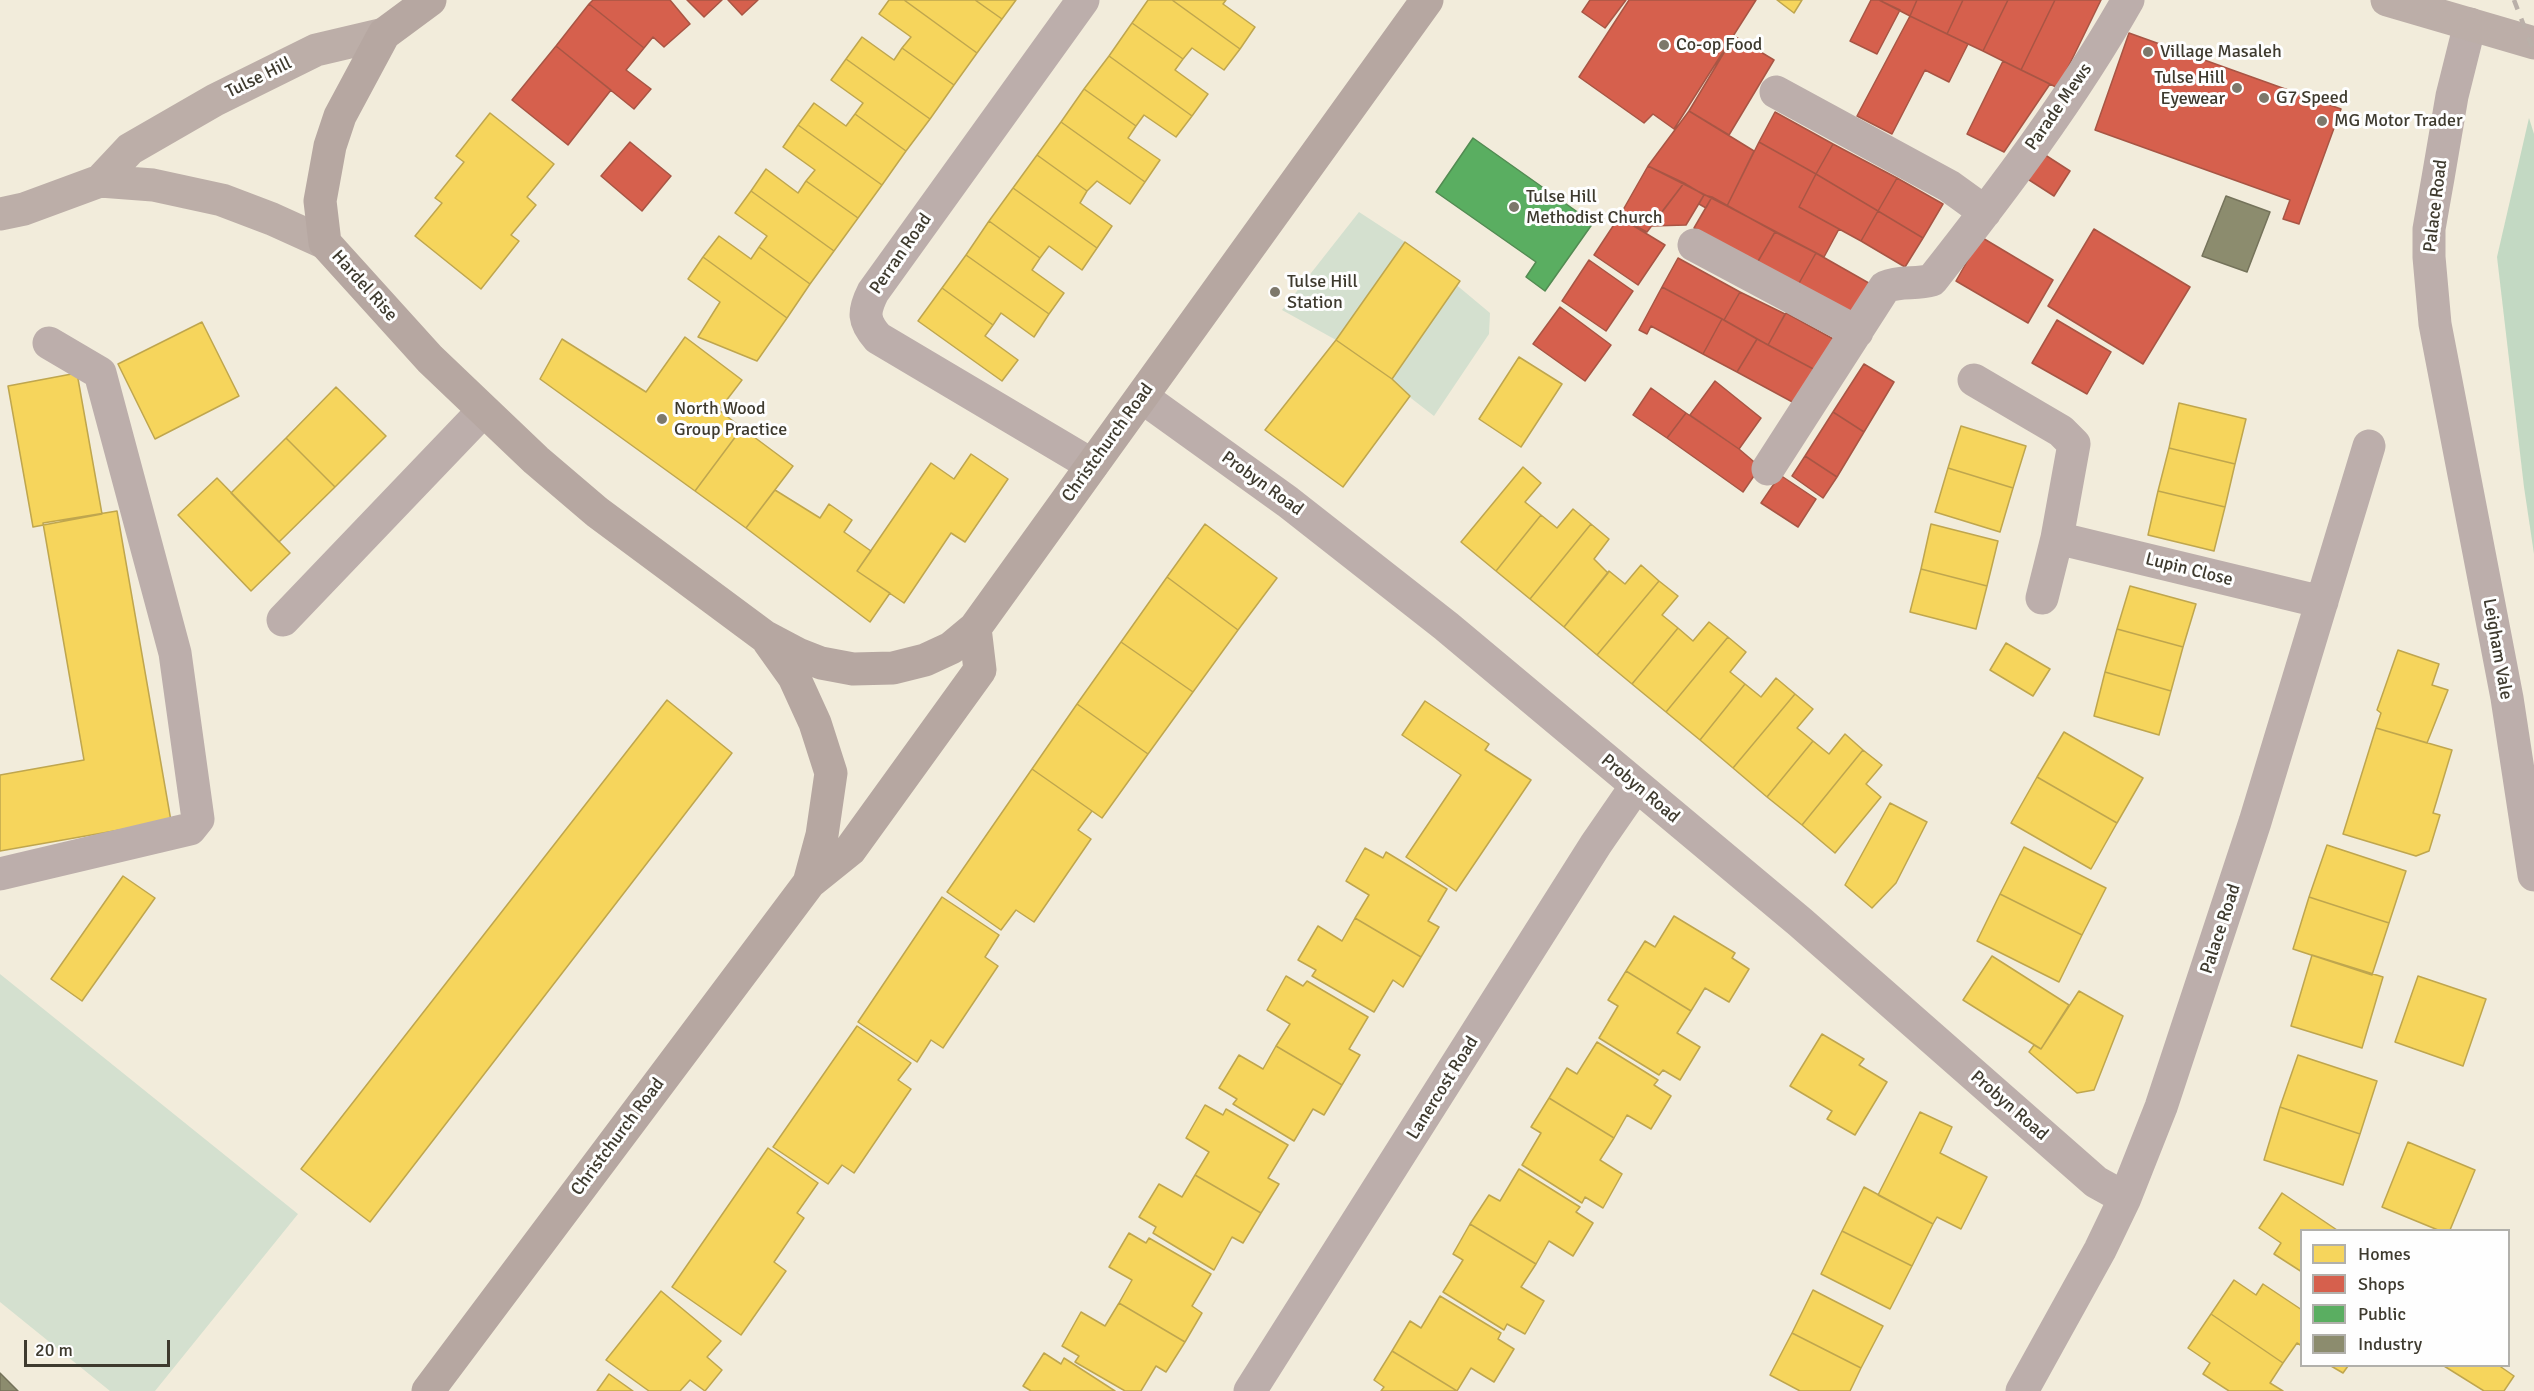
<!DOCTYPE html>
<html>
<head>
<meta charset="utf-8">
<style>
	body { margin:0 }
	#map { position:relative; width:2534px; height:1391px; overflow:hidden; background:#f2ecdb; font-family:Signika,sans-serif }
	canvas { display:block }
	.legend { position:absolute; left:2300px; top:1229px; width:210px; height:138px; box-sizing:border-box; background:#fefefe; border:2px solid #b1b0ab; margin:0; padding:8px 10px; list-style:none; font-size:18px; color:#3e3a2e }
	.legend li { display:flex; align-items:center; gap:12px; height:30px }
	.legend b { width:30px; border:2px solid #b1b0ab }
	.scale { position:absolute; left:24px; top:1340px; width:146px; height:27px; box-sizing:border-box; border:3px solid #3e3a2e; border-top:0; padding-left:8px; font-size:18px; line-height:21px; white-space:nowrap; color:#3e3a2e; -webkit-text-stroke:4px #fefefe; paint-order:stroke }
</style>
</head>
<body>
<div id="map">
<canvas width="2534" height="1391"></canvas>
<ul class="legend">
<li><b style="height:16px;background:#f6d55c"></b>Homes</li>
<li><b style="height:16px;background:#d6604d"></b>Shops</li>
<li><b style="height:16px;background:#5aae61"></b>Public</li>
<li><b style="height:16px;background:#8c8c6e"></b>Industry</li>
</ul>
<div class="scale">20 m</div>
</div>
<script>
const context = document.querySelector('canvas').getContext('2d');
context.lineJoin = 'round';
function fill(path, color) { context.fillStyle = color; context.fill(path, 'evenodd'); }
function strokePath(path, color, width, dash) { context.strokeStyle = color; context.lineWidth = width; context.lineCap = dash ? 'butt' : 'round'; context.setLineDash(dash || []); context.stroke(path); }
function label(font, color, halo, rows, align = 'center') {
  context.font = font + ' Signika,sans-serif'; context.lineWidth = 6; context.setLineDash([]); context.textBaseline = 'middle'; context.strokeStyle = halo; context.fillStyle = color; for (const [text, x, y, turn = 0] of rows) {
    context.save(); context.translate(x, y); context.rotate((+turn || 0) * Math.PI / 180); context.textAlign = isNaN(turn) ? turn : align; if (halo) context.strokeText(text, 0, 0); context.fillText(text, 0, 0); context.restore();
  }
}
fill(new Path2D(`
	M 1359,212 L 1405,242 L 1490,313 L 1489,334 L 1434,416 L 1336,340 L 1282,310 Z
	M 0,974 L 298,1214 L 155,1391 L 110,1391 L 0,1302 Z`), '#d4e0cf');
fill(new Path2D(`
	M 2529,118 L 2534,134 L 2534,554 L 2524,487 L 2497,257 Z`), '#c3d9c3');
const homes = new Path2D(`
	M 889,0 L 904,0 L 977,53 L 954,85 L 902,48 L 911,37 L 879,14 Z
	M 904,0 L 975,0 L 1002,19 L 977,53 Z
	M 975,0 L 1016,0 L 1002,19 Z
	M 1148,0 L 1172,0 L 1240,49 L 1224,70 L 1192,48 L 1183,59 L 1132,23 Z
	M 1172,0 L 1226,0 L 1223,4 L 1255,27 L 1240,49 Z
	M 1777,0 L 1802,0 L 1794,13 Z
	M 1132,23 L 1183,59 L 1175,70 L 1208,94 L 1192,116 L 1109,56 Z
	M 862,37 L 894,60 L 902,48 L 954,85 L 930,119 L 846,59 Z
	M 1109,56 L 1192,116 L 1176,137 L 1144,115 L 1136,126 L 1084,89 Z
	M 846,59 L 930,119 L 906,151 L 855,114 L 863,103 L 831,80 Z
	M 1084,89 L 1136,126 L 1128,138 L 1160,160 L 1145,182 L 1061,122 Z
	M 814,103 L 846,126 L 855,114 L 906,151 L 882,185 L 798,125 Z
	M 490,113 L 554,164 L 527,197 L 536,205 L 511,235 L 519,241 L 481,289 L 415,236 L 442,203 L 435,198 L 464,162 L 456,156 Z
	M 1061,122 L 1145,182 L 1130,204 L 1097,181 L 1087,191 L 1037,155 Z
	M 798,125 L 882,185 L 858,218 L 806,181 L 815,170 L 783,147 Z
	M 1037,155 L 1087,191 L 1080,203 L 1112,226 L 1097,248 L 1013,188 Z
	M 766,169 L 798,193 L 806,181 L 858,218 L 834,251 L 751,191 Z
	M 1013,188 L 1097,248 L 1082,270 L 1049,246 L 1040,258 L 989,221 Z
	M 751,191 L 834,251 L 810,284 L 759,247 L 767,236 L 735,213 Z
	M 989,221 L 1040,258 L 1032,270 L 1064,293 L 1049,314 L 966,255 Z
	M 719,236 L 751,259 L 759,247 L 810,284 L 787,318 L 703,257 Z
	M 1405,242 L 1460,281 L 1392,379 L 1336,340 Z
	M 966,255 L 1049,314 L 1034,337 L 1001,313 L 993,325 L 942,288 Z
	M 703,257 L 787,318 L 757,361 L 698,337 L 720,302 L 688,279 Z
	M 942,288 L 993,325 L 985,336 L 1018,360 L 1002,381 L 918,321 Z
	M 202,322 L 239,396 L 155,439 L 118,364 Z
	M 685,337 L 742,380 L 719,410 L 742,428 L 695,491 L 540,379 L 562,339 L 646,392 Z
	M 1336,340 L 1392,379 L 1410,396 L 1343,487 L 1265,430 Z
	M 1519,357 L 1562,384 L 1521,447 L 1479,419 Z
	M 77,373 L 102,514 L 33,527 L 8,386 Z
	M 336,387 L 386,436 L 335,487 L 286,438 Z
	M 2179,403 L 2246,419 L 2235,464 L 2169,448 Z
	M 1961,426 L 2026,446 L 2013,488 L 1948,468 Z
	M 742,428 L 793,466 L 746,528 L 695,491 Z
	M 286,438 L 335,487 L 279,542 L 231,493 Z
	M 2169,448 L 2235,464 L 2225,507 L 2158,491 Z
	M 971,454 L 1008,479 L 965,542 L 951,533 L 904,603 L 857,571 L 931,463 L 954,479 Z
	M 1523,467 L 1541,483 L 1525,502 L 1541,515 L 1496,571 L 1461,542 Z
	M 1948,468 L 2013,488 L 2000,532 L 1935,512 Z
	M 217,478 L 290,553 L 251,591 L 178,515 Z
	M 775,490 L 820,518 L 829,504 L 852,520 L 844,532 L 871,551 L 857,571 L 890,593 L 870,622 L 746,528 Z
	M 2158,491 L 2225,507 L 2214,551 L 2148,535 Z
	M 1573,509 L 1591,524 L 1530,599 L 1496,571 L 1541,515 L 1557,528 Z
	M 117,511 L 171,821 L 0,851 L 0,775 L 84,760 L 43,523 Z
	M 1205,524 L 1277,578 L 1238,630 L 1167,577 Z
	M 1591,524 L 1609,539 L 1594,559 L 1608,573 L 1564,627 L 1530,599 Z
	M 1931,524 L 1998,541 L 1987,586 L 1921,569 Z
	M 1641,565 L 1659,581 L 1597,655 L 1564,627 L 1609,571 L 1625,584 Z
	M 1921,569 L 1987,586 L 1976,629 L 1910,612 Z
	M 1167,577 L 1238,630 L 1193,692 L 1121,642 Z
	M 1659,581 L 1678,596 L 1662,615 L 1678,628 L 1632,684 L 1597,655 Z
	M 2130,586 L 2196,604 L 2183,647 L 2117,629 Z
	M 1709,622 L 1728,637 L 1666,712 L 1632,684 L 1678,628 L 1693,641 Z
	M 2117,629 L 2183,647 L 2171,691 L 2105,672 Z
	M 1728,637 L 1746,652 L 1730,672 L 1745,684 L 1700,740 L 1666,712 Z
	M 1121,642 L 1193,692 L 1148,754 L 1077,704 Z
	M 2006,643 L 2050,669 L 2033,696 L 1990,670 Z
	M 2398,650 L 2439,664 L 2432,685 L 2448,690 L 2427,743 L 2376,728 L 2381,713 L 2377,710 Z
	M 2105,672 L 2171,691 L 2159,735 L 2094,716 Z
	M 1776,678 L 1795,694 L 1733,768 L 1700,740 L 1745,684 L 1761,697 Z
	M 1795,694 L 1813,709 L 1797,728 L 1813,741 L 1767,797 L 1733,768 Z
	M 667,700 L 732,753 L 370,1222 L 301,1169 Z
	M 1425,701 L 1489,744 L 1485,750 L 1531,780 L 1456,891 L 1406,857 L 1461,775 L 1402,735 Z
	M 1077,704 L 1148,754 L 1102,818 L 1032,769 Z
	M 2376,728 L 2452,750 L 2433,813 L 2440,815 L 2429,851 L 2416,856 L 2343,834 Z
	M 2064,732 L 2143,778 L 2117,823 L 2037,777 Z
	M 1845,734 L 1863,750 L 1802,825 L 1767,797 L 1813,741 L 1829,754 Z
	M 1863,750 L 1882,765 L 1866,784 L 1881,797 L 1835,853 L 1802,825 Z
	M 1032,769 L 1092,811 L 1078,830 L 1091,839 L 1034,922 L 1016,910 L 1001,930 L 947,892 Z
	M 2037,777 L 2117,823 L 2091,869 L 2011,823 Z
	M 1890,803 L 1927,822 L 1896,883 L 1872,908 L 1845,885 Z
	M 2327,845 L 2406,871 L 2389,923 L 2309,897 Z
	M 2024,847 L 2106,888 L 2082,935 L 2000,894 Z
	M 1365,848 L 1383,858 L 1386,852 L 1447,889 L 1428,921 L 1439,927 L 1421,957 L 1355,918 L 1369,895 L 1346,881 Z
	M 123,876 L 155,898 L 82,1001 L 51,979 Z
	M 2000,894 L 2082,935 L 2059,982 L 1977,941 Z
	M 942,897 L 999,935 L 985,957 L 998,966 L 943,1048 L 931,1040 L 917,1062 L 858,1022 Z
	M 2309,897 L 2389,923 L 2372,975 L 2293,949 Z
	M 1674,916 L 1735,953 L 1732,958 L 1749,969 L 1729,1002 L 1705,988 L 1691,1011 L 1626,971 L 1645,941 L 1655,947 Z
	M 1355,918 L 1421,957 L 1403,987 L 1393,980 L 1374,1012 L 1312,976 L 1316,970 L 1298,960 L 1318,926 L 1342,941 Z
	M 2312,955 L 2383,977 L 2362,1048 L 2291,1026 Z
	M 1992,956 L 2069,1005 L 2041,1049 L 1963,1000 Z
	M 1626,971 L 1691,1011 L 1677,1033 L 1700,1047 L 1680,1080 L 1663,1070 L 1659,1075 L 1599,1038 L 1618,1006 L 1608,1000 Z
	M 1286,976 L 1303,986 L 1307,981 L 1368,1017 L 1349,1049 L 1360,1055 L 1342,1085 L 1276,1046 L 1290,1024 L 1267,1010 Z
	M 2418,976 L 2486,999 L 2463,1066 L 2395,1042 Z
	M 2079,991 L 2123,1016 L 2094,1090 L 2077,1093 L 2029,1052 L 2034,1045 L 2041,1049 Z
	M 857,1026 L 911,1063 L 898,1080 L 911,1089 L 854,1173 L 842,1165 L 828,1184 L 773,1147 Z
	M 1822,1034 L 1864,1059 L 1859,1065 L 1887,1082 L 1855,1135 L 1827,1119 L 1832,1111 L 1790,1086 Z
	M 1597,1042 L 1658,1080 L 1654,1085 L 1671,1096 L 1651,1129 L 1627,1115 L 1614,1138 L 1549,1098 L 1567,1068 L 1577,1074 Z
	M 1276,1046 L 1342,1085 L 1324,1115 L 1313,1109 L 1294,1141 L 1233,1104 L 1237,1099 L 1219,1088 L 1239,1055 L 1263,1069 Z
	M 2298,1055 L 2377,1081 L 2360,1134 L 2280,1107 Z
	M 1549,1098 L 1614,1138 L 1600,1160 L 1622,1174 L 1603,1208 L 1585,1197 L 1582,1203 L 1522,1165 L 1541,1133 L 1531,1127 Z
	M 1205,1105 L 1223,1115 L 1226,1109 L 1288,1145 L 1268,1178 L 1279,1184 L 1261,1213 L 1195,1175 L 1209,1152 L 1186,1138 Z
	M 2280,1107 L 2360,1134 L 2343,1185 L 2264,1160 Z
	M 1920,1112 L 1952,1127 L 1940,1153 L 1987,1177 L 1961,1229 L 1937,1217 L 1933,1224 L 1878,1195 Z
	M 2408,1142 L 2475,1170 L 2450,1230 L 2438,1230 L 2382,1207 Z
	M 768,1148 L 818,1183 L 797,1213 L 804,1218 L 774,1262 L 786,1271 L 741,1335 L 672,1287 Z
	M 1519,1169 L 1580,1207 L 1576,1212 L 1593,1223 L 1573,1256 L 1549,1241 L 1536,1264 L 1470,1224 L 1489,1195 L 1500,1201 Z
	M 1195,1175 L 1261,1213 L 1243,1243 L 1232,1237 L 1214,1270 L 1153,1233 L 1156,1227 L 1139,1217 L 1159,1184 L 1182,1197 Z
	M 1864,1187 L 1933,1224 L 1912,1266 L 1842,1231 Z
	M 2282,1193 L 2337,1230 L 2302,1230 L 2302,1272 L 2274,1254 L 2281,1243 L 2259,1228 Z
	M 1470,1224 L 1536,1264 L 1521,1287 L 1544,1301 L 1525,1334 L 1507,1324 L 1504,1330 L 1443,1292 L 1463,1260 L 1453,1254 Z
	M 1842,1231 L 1912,1266 L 1890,1309 L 1821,1274 Z
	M 1129,1233 L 1146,1243 L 1149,1238 L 1211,1274 L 1192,1306 L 1202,1313 L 1185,1342 L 1119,1303 L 1132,1280 L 1109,1267 Z
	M 2234,1280 L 2256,1295 L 2263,1284 L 2302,1310 L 2302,1346 L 2297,1343 L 2283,1363 L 2211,1314 Z
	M 1813,1290 L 1883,1326 L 1861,1368 L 1792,1333 Z
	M 661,1291 L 721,1341 L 707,1357 L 722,1370 L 705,1391 L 690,1380 L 680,1391 L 649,1391 L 606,1360 Z
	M 1440,1296 L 1501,1333 L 1498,1339 L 1514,1349 L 1494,1382 L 1471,1368 L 1457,1391 L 1392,1351 L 1410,1321 L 1421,1328 Z
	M 1119,1303 L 1185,1342 L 1166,1372 L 1156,1366 L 1141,1391 L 1125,1391 L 1075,1362 L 1079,1356 L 1062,1346 L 1081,1312 L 1105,1326 Z
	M 2211,1314 L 2283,1363 L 2270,1383 L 2283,1391 L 2229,1391 L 2203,1374 L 2210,1363 L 2188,1348 Z
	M 1792,1333 L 1861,1368 L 1850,1391 L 1800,1391 L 1770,1375 Z
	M 1392,1351 L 1457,1391 L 1381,1391 L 1384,1387 L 1374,1380 Z
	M 1044,1353 L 1061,1364 L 1064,1358 L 1115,1391 L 1031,1391 L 1023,1386 Z
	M 2331,1366 L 2348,1366 L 2343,1373 Z
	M 2444,1366 L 2502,1366 L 2501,1367 L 2514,1376 L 2504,1391 L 2484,1391 Z
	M 609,1374 L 633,1391 L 597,1391 Z`);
fill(homes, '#f6d55c');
strokePath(homes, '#bfa64e', 1.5);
const shops = new Path2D(`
	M 593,0 L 670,0 L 690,24 L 664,47 L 653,37 L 644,48 L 589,4 Z
	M 687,0 L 722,0 L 704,17 Z
	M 728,0 L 758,0 L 742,15 Z
	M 1590,0 L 1626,0 L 1605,28 L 1582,12 Z
	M 1629,0 L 1756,0 L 1674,129 L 1653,114 L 1644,123 L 1579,77 Z
	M 1871,0 L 1879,0 L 1900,10 L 1877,54 L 1850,41 Z
	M 1879,0 L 1917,0 L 1910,16 Z
	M 1917,0 L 1963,0 L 1947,34 L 1910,16 Z
	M 1963,0 L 2008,0 L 1983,51 L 1947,34 Z
	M 2008,0 L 2055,0 L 2021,70 L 1983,51 Z
	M 2055,0 L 2101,0 L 2058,88 L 2021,70 Z
	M 589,4 L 644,48 L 626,70 L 651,89 L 634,109 L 556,46 Z
	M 1910,16 L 1968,44 L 1949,82 L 1925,70 L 1892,134 L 1857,116 Z
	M 2129,33 L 2341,109 L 2299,224 L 2283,219 L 2290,200 L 2095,130 Z
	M 1734,36 L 1774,60 L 1729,135 L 1689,111 Z
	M 556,46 L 611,90 L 568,145 L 512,100 Z
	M 2003,61 L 2050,84 L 2004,152 L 1967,134 Z
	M 1689,111 L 1754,151 L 1727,206 L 1648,166 Z
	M 1775,112 L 1833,144 L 1816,174 L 1759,142 Z
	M 630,142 L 671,176 L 642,211 L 601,176 Z
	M 1759,142 L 1816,174 L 1799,207 L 1839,229 L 1824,257 L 1727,206 Z
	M 1833,144 L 1897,178 L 1878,211 L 1816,174 Z
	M 2039,151 L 2070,171 L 2054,196 L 2023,176 Z
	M 1648,166 L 1684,183 L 1647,232 L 1619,217 Z
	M 1816,174 L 1878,211 L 1861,241 L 1799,207 Z
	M 1897,178 L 1943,204 L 1923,238 L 1878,211 Z
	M 1684,183 L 1704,195 L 1686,225 L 1651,226 Z
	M 1704,195 L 1712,197 L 1706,208 L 1699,204 Z
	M 1712,197 L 1775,232 L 1757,263 L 1694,228 Z
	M 1878,211 L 1923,238 L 1905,267 L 1861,241 Z
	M 1619,217 L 1665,245 L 1638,285 L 1594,255 Z
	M 2094,229 L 2190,287 L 2143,364 L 2048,306 Z
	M 1775,232 L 1816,253 L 1798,285 L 1757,263 Z
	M 1981,237 L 2053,280 L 2028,323 L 1956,281 Z
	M 1816,253 L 1874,286 L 1856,318 L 1798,285 Z
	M 1678,258 L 1740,292 L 1724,320 L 1662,287 Z
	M 1589,260 L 1633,291 L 1606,331 L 1562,301 Z
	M 1662,287 L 1722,319 L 1703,354 L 1651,326 L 1647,334 L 1639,330 Z
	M 1740,292 L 1785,314 L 1768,345 L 1724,320 Z
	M 1560,307 L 1611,345 L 1585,381 L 1533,344 Z
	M 1786,313 L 1837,341 L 1819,372 L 1768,345 Z
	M 1722,319 L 1757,339 L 1737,372 L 1703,354 Z
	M 2057,320 L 2111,352 L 2087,394 L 2032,363 Z
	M 1757,339 L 1819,372 L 1798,405 L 1737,372 Z
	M 1864,364 L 1894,382 L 1864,432 L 1833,412 Z
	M 1715,381 L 1761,418 L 1739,449 L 1690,415 Z
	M 1651,388 L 1686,413 L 1667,438 L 1633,415 Z
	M 1833,412 L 1864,432 L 1837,477 L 1805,456 Z
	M 1686,413 L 1739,449 L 1760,467 L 1743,492 L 1667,438 Z
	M 1805,456 L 1837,477 L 1823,498 L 1792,476 Z
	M 1780,475 L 1816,499 L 1798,527 L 1761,503 Z`);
fill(shops, '#d6604d');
strokePath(shops, '#a85544', 1.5);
const public = new Path2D(`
	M 1473,138 L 1593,223 L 1545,291 L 1526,277 L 1536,262 L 1436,192 Z`);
fill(public, '#5aae61');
strokePath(public, '#528b52', 1.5);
const industry = new Path2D(`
	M 2226,196 L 2270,212 L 2247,272 L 2202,256 Z
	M 0,1373 L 18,1391 L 0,1391 Z`);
fill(industry, '#8c8c6e');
strokePath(industry, '#75735b', 1.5);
strokePath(new Path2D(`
	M 1083,0 L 873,292 C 863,312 863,321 878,338 L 1092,465
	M 2470,24 L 2452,96 L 2438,178 L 2429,229 L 2429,257 L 2435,324 L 2507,698 L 2534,875
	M 1776,92 L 1949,186 L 1985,212
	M 1694,245 L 1857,332
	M 1974,380 L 2061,431 L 2074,444 L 2057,538 L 2042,598
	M 1142,397 L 1288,502 L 1446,626 L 1800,922 L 2096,1182 L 2125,1198
	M 1768,469 L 1885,287 C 1901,280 1916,285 1932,280 C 2002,191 2072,99 2128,0
	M 2057,538 L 2322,602
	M 283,620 L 483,411
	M 0,874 L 190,829 L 198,819 L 175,653 L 100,373 L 49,343
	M 1250,1391 L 1596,844 L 1636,786
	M 2022,1391 L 2100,1250 L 2125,1198 L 2161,1107 L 2255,822 L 2369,446`), '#bcaeab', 33);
strokePath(new Path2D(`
	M 2387,0 L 2534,43
	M 100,181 L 130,149 L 215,100 L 316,50 L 384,34
	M 0,214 L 24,209 L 100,181 L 153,185 L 222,200 L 272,219 L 325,243`), '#bcaea8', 33);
strokePath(new Path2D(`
	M 430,0 L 384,34 L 340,116 L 330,146 L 320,201 L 325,243 L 430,359 L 536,460 L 597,512 L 764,636 L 798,654 L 821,663 L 853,669 L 893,668 L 925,660 L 951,648 L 975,628 L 1427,0
	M 769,642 L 794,677 L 815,723 L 831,773 L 822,835 L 809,883
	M 428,1391 L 809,883 L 850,850 L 980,670 L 975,628`), '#b6a7a1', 33);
strokePath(new Path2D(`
	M 2514,0 L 2534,52`), '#bab0a9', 4.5, [10, 10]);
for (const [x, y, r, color] of [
	[1664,45,6,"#7d786b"],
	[2148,52,6,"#7d786b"],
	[2237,88,6,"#7d786b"],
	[2264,98,6,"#7d786b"],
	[2322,121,6,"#7d786b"],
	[1514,207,6,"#7d786b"],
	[1275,292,6,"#7d786b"],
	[662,419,6,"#7d786b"]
]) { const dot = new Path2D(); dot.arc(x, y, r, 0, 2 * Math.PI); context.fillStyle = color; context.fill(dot); strokePath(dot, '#fefefe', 2); }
label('18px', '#3e3a2e', '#fefefe', [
	["Co-op Food",1676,45],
	["Village Masaleh",2160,52],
	["Tulse Hill",2225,78,"right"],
	["Eyewear",2225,99,"right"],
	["G7 Speed",2276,98],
	["MG Motor Trader",2334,121],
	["Tulse Hill",1526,197],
	["Methodist Church",1526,218],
	["Tulse Hill",1287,282],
	["Station",1287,303],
	["North Wood",674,409],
	["Group Practice",674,430]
], 'left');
label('18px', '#3e3a2e', '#fefefe', [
	["Tulse Hill",259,78,-26],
	["Parade Mews",2059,107,-55],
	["Palace Road",2436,206,-83],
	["Perran Road",901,254,-55],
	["Hardel Rise",364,286,48],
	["Christchurch Road",1108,443,-54],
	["Probyn Road",1262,484,36],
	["Lupin Close",2189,570,14],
	["Leigham Vale",2497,649,80],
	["Probyn Road",1640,789,40],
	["Palace Road",2221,929,-72],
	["Lanercost Road",1443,1088,-58],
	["Probyn Road",2009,1106,41],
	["Christchurch Road",618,1137,-53]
]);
</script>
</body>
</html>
